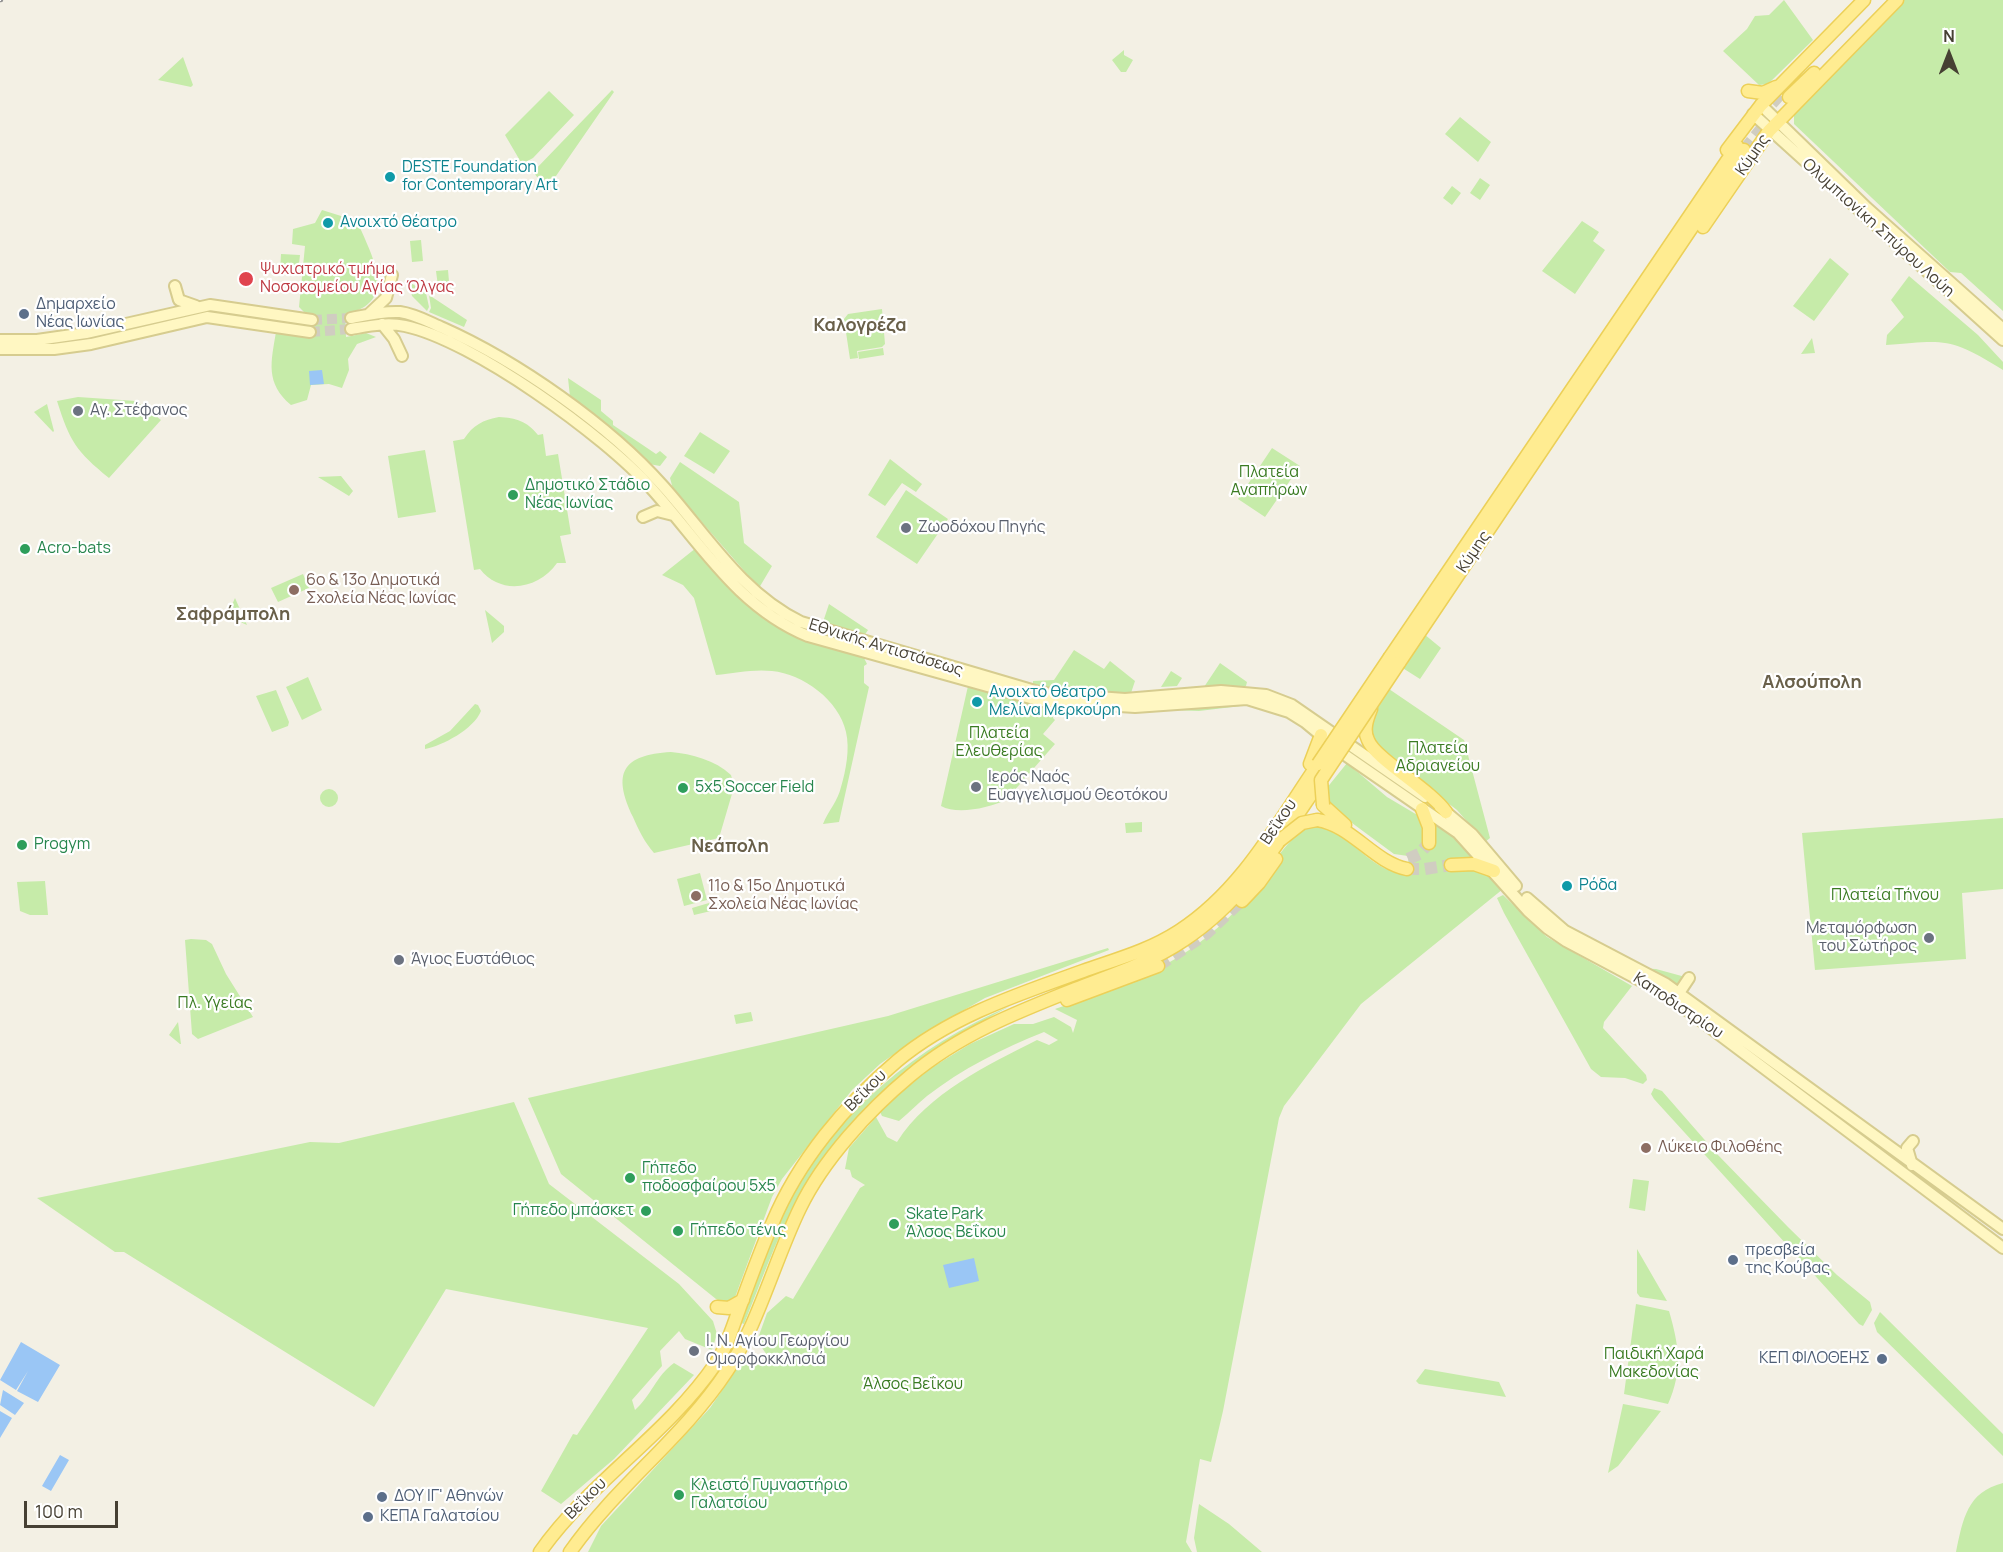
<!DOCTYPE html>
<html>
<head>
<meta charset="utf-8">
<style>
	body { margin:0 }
	#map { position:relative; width:2003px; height:1552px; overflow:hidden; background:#f3f0e4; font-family:Manrope,sans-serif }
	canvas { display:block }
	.north { position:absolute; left:1919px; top:24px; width:60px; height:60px; -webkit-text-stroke:4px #fff; paint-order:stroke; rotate:0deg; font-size:16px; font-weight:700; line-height:24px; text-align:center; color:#464033 }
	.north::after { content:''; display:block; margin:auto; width:21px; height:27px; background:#464033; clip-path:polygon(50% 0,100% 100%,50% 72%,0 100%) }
	.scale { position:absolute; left:24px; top:1501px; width:94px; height:27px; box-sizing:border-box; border:3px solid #464033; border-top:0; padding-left:8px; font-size:18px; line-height:21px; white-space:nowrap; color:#464033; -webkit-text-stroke:4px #fff; paint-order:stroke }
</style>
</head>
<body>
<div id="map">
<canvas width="2003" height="1552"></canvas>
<div class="north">N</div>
<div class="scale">100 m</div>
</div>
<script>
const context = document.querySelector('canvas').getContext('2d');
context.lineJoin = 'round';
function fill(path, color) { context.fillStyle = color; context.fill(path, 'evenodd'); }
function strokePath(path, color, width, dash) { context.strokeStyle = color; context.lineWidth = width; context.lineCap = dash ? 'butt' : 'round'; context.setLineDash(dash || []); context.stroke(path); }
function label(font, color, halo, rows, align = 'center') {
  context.font = font + ' Manrope,sans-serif'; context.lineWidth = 4.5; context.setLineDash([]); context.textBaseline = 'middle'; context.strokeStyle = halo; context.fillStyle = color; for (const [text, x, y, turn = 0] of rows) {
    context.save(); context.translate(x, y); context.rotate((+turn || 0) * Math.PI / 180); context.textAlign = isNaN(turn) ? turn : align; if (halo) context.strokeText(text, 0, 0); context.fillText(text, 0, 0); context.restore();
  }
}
fill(new Path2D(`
	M 1784,0 L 1813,40 L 1768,84 L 1759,85 L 1723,51 L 1747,29 L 1755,16 L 1769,15 Z
	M 1903,0 L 2003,0 L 2003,311 L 1961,273 L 1950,272 L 1794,124 L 1794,114 Z
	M 1124,50 L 1124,55 L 1133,60 L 1126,72 L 1121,72 L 1112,60 Z
	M 183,57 L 193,85 L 191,87 L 158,80 Z
	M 612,90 L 614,92 L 547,189 L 533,172 Z
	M 549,91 L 574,115 L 533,158 L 522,164 L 505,135 Z
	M 1460,117 L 1491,142 L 1478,162 L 1445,134 Z
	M 1480,178 L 1490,185 L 1480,200 L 1470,193 Z
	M 1452,186 L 1461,193 L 1452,205 L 1443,198 Z
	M 322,210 L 357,221 C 372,256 400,303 345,314 L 346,337 L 366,333 L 376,337 L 357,344 L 348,359 L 349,370 L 342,388 L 329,384 L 311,385 L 307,400 L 291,405 C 265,383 271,362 276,332 L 305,337 L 314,327 L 312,320 L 299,307 L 305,246 L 292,244 L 293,229 L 315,223 Z
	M 1582,221 L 1599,232 L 1593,241 L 1605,250 L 1575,294 L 1542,271 Z
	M 421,240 L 423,261 L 412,262 L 410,241 Z
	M 281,254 L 300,255 L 298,273 L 280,271 Z
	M 1830,258 L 1849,274 L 1814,321 L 1793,306 Z
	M 448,270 L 450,293 L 439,294 L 436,271 Z
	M 1909,276 L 1978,335 L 2003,362 L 2003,370 C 1950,337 1946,340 1886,345 L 1887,335 L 1904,317 L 1891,300 Z
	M 411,283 L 426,293 L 429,307 L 427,311 L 412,296 L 409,284 Z
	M 429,295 L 467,320 L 464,327 L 429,312 L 431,308 Z
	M 882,309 L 885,344 L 882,347 L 857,351 L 858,358 L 850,359 L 844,319 L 848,314 Z
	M 1812,338 L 1815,353 L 1801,354 Z
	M 883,348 L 884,355 L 859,359 L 858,352 Z
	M 568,378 L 601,400 L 601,411 L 613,421 L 613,425 L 656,454 L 660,451 L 667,457 L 660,466 L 649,464 L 570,397 Z
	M 78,397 L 136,401 L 161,420 L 109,478 C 76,451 70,442 57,401 Z
	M 47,404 L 54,431 L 53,432 L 34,412 Z
	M 499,417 C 516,418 527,421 538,435 L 543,434 L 546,456 L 558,454 L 571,534 L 560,536 L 566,563 L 557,563 C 539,589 501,596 480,569 L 474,570 L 453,441 L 464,439 C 473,425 483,420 499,417 Z
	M 700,432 L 730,451 L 714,474 L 684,456 Z
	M 1272,448 L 1300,466 L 1265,517 L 1238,499 Z
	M 425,450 L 436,512 L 398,518 L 388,456 Z
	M 890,459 L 922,484 L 916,492 L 902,483 L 885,506 L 868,495 Z
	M 680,462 L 739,502 L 744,543 L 772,566 L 759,588 L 673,489 L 670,478 Z
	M 341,476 L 353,491 L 349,496 L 318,477 Z
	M 906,490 L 948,519 L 917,564 L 876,537 Z
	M 696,548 C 729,589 759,623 810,642 C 827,648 848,649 864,658 L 867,664 L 864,666 L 864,683 L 869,687 L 839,822 L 823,824 C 828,811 838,801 841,787 C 846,770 850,749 846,732 C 839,700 803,674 772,671 C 754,669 734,673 716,675 L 694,598 L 683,585 L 662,575 Z
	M 303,574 L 309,588 L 278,602 L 271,588 Z
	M 235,598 L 247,625 L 227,616 Z
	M 829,604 L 868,630 L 864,636 L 822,625 Z
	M 485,610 L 504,626 L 504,632 L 492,643 Z
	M 1424,634 L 1441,648 L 1420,679 L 1401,667 Z
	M 1074,650 L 1104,669 L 1110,661 L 1135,681 L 1131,693 L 1059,690 L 1033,685 L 1033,681 L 1054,680 Z
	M 1220,663 L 1247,682 L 1246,686 L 1204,687 Z
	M 1171,671 L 1182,678 L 1177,686 L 1161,687 Z
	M 308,677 L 322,710 L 302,720 L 286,687 Z
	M 968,686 L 1055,709 L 1053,718 L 1055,720 L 1043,734 L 1055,744 L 1006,800 C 989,808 957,815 941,806 Z
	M 1389,689 L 1464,740 L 1490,838 L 1485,842 L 1457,810 L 1377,749 L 1369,736 L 1374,714 Z
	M 276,690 L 289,722 L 288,726 L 272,732 L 256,696 Z
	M 475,704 L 478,705 L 481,711 C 474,729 442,746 425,749 L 425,745 L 450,731 Z
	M 1239,704 L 1249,705 L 1199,711 L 1170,710 Z
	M 671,752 C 692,754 715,760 731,775 L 734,787 L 719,838 L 654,853 C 645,843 638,829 633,817 C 612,773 622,755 671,752 Z
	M 1347,763 L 1387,797 L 1419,816 L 1434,844 L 1434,823 L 1451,833 L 1503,889 L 1361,1004 L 1284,1106 L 1279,1118 L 1223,1411 L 1211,1462 L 1200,1459 L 1186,1542 L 1192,1552 L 588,1552 L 601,1526 L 710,1408 L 742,1361 L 760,1364 L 767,1355 L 757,1341 L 767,1313 L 786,1296 L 793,1299 L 860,1188 L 865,1185 L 852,1177 L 850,1170 L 845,1169 L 849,1148 L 876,1117 L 887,1137 L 897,1142 C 928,1093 988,1065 1037,1040 L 1049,1045 L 1058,1040 L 1044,1032 C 1003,1048 962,1069 927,1096 C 917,1104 909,1113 899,1121 L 882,1116 L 880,1112 L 882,1108 L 931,1068 L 970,1044 L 1014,1024 L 1033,1024 L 1054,1017 L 1071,1027 L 1073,1033 L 1077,1020 L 1055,1009 C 1130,983 1184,966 1240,906 C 1254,891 1294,827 1311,826 C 1339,825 1360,856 1384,868 C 1390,871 1399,872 1406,874 L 1409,870 L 1408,856 L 1394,854 L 1329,806 L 1326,789 Z
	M320 798a9 9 0 1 1 18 0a9 9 0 1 1-18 0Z
	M 2003,818 L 2003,889 L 1962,893 L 1966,959 L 1815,970 L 1802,833 Z
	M 1142,822 L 1142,832 L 1126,833 L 1125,823 Z
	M 700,873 L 707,900 L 684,906 L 677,879 Z
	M 45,881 L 48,915 L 30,915 L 20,911 L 17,882 Z
	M 1503,895 L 1547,937 L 1632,986 L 1604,1022 L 1603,1028 L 1646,1075 L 1647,1080 L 1643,1084 L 1625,1078 L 1601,1077 L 1591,1069 L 1504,913 L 1497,898 Z
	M 709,903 L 711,911 L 694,915 L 692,908 Z
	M 191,939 L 206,940 L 212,944 L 226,974 L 253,1017 L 198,1039 L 192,1034 L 185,940 Z
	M 1108,948 L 1109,950 L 985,998 L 926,1032 L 880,1064 L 852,1090 L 782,1179 L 772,1197 L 734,1300 L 722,1302 L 716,1299 L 561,1174 L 528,1098 L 888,1016 Z
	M 1637,968 L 1656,969 L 1689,978 L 1679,993 Z
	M 1010,1006 C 923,1053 840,1114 794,1205 C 775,1243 760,1284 744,1324 L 741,1323 C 756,1283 768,1240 788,1203 C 836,1112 917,1046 1010,1006 Z
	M 751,1012 L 753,1021 L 736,1024 L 734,1015 Z
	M 178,1022 L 181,1044 L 180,1044 L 169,1035 Z
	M 1654,1088 L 1662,1091 L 1717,1154 L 1788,1227 L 1837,1275 L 1870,1302 L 1872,1310 L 1863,1326 L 1859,1324 L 1654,1099 L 1651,1094 Z
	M 514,1102 L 549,1184 L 679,1284 L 713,1321 L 717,1334 L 712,1350 L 685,1339 L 679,1331 L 660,1351 L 662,1366 L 632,1400 L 635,1410 C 651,1396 656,1376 674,1363 L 694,1375 L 614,1459 L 561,1504 L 541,1491 L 573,1434 L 577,1435 L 648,1328 L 446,1289 L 374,1407 L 124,1252 L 115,1252 L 37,1198 L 310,1142 L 339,1143 Z
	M 1633,1179 L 1649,1181 L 1645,1211 L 1629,1208 Z
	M 1637,1249 L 1667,1301 L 1640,1297 L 1637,1293 Z
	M 1636,1304 L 1669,1311 C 1679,1345 1683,1371 1668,1404 L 1624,1394 Z
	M 1880,1312 L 2003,1434 L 2003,1456 L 1877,1332 L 1874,1323 Z
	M 1425,1369 L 1499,1382 L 1506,1397 L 1419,1384 L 1416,1381 Z
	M 1623,1404 L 1661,1411 L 1618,1466 L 1608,1473 Z
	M 2003,1483 L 2003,1552 L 1956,1552 C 1963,1519 1967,1492 2003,1483 Z
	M 1199,1504 L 1229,1524 L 1262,1552 L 1197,1552 L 1194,1538 Z`), '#c6eba9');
fill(new Path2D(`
	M 322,370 L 324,384 L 310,385 L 309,371 Z
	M 974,1258 L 979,1281 L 949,1288 L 943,1265 Z
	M 21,1342 L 60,1365 L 38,1402 L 17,1391 L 28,1371 L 16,1390 L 0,1380 Z
	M 3,1390 L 24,1403 L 15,1415 L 0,1405 Z
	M 0,1411 L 12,1418 L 0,1438 Z
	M 60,1455 L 69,1460 L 51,1491 L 42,1486 Z`), '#9ac6f5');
strokePath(new Path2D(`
	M 312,320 L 351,318
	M 310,332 L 351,329`), '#d0cdc1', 10, [10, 5]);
strokePath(new Path2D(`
	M 1760,117 L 1783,91
	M 1744,150 L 1772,116
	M 1408,859 L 1419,854 L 1429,843
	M 1407,869 L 1425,869 L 1451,865
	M 1158,966 L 1206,934 L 1239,903`), '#d0cdc1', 12, [12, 6]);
const secondary = new Path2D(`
	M 1761,105 L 1867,208 L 2003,329
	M 1753,114 L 2003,340
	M 175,286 L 179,300 L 196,306
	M 369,314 L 386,298 L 392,275
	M 351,318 C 366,315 384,311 400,312 C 415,314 429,322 443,328 C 517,361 609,425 663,486 C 706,534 741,593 801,622 L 1042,693 L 1125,699 L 1221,691 L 1266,695 L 1292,705 L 1425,797
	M 382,324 L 394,339 L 402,356
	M 351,329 C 369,326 387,322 405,326 C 472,340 605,436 651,488 C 700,542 737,607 808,636 L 1041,701 L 1135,707 L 1247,699 L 1289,712 L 1305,722 L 1345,755 L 1458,833 L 1528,911 L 1547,928 L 1566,941 L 1664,993 L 2003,1248
	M 0,340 L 37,340 L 86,333 L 210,305 L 312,320
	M 0,349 L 54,349 L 91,344 L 207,317 L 310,332
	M 643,517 L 657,511 L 673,515
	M 1440,807 L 1472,834 L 1516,886
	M 1527,898 L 1565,931 L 1666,984 L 2003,1229
	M 1679,993 L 1689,978
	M 1912,1165 L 1907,1148 L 1913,1141`);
const primary = new Path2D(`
	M 1748,91 L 1763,93 L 1776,87
	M 1789,97 L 1814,73
	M 1727,150 L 1761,105 L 1864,0
	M 1703,227 L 1769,131 L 1897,0
	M 1390,657 L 1737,146
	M 1399,663 L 1744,150
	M 1371,709 C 1367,719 1363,730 1368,740 C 1375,759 1430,789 1446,812
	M 1310,764 L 1321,735
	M 1323,805 L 1345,825
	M 1422,809 L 1429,827 L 1429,843
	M 1317,820 C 1352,825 1373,862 1407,869
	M 1451,865 L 1474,864 L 1494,871
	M 1242,901 L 1259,883 L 1276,859
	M 1067,1000 L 1158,966
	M 717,1307 L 729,1308 L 743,1300
	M 540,1552 C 590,1481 667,1435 716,1363 C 726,1348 731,1332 737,1315 C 748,1285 759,1254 772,1224 C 798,1161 846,1104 897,1061 C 951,1016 1019,994 1083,971 C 1117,959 1148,951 1179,931 C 1241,891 1277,824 1318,764
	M 570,1552 C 616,1486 683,1438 727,1371 C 758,1325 775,1259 800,1208 C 823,1160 869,1110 910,1076 C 961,1033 1022,1010 1083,986 C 1118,973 1153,961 1184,940 C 1245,900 1281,838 1321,780`);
strokePath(secondary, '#d6cc8f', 14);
strokePath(primary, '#ecd058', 15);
strokePath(secondary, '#fff7c2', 10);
strokePath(primary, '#ffec91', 12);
const rail = new Path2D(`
	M 0,0 L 1,0`);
strokePath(rail, '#949494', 4.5);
strokePath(rail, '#fff', 2, [7]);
const primaryBridge = new Path2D(`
	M 1318,764 L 1390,657
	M 1323,805 L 1321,780 L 1399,663
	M 1279,841 L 1302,823 L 1317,820`);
strokePath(primaryBridge, '#ecd058', 15, []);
strokePath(primaryBridge, '#ffec91', 12);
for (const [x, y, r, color] of [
	[390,177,6,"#0f9aa8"],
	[328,223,6,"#0f9aa8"],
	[246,279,8,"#e0444e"],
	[24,314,6,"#5c6f8a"],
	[78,411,6,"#6b7280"],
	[513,495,6,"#2e9e5b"],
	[906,528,6,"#6b7280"],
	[25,549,6,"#2e9e5b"],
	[294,590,6,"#8d6e63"],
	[977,702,6,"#0f9aa8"],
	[976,787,6,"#6b7280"],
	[683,788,6,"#2e9e5b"],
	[22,845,6,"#2e9e5b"],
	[1567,886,6,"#0f9aa8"],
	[696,896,6,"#8d6e63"],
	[1929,938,6,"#6b7280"],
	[399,960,6,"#6b7280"],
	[1646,1148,6,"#8d6e63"],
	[630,1178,6,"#2e9e5b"],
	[646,1211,6,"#2e9e5b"],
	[894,1224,6,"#2e9e5b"],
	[678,1231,6,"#2e9e5b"],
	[1733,1260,6,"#5c6f8a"],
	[694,1351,6,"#6b7280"],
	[1882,1359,6,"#5c6f8a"],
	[679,1495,6,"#2e9e5b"],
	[382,1497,6,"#5c6f8a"],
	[368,1517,6,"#5c6f8a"]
]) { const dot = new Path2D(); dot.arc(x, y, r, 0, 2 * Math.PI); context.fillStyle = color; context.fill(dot); strokePath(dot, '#fff', 2); }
label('16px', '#464033', '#fff', [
	["Κύμης",1753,155,-55],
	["Ολυμπιονίκη Σπύρου Λούη",1878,228,42],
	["Κύμης",1474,552,-56],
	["Εθνικής Αντιστάσεως",886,648,17],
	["Βεΐκου",1279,822,-56],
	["Καποδιστρίου",1678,1006,34],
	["Βεΐκου",866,1091,-45],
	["Βεΐκου",586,1499,-45]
]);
label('16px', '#0d838f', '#fff', [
	["DESTE Foundation",402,168],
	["for Contemporary Art",402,186],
	["Ανοιχτό θέατρο",340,223],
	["Ανοιχτό θέατρο",989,693],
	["Μελίνα Μερκούρη",989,711],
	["Ρόδα",1579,886]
], 'left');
label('16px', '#be3a42', '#fff', [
	["Ψυχιατρικό τμήμα",260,270],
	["Νοσοκομείου Αγίας Όλγας",260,288]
], 'left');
label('16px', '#4e5e75', '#fff', [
	["Δημαρχείο",36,305],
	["Νέας Ιωνίας",36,323],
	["πρεσβεία",1745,1251],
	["της Κούβας",1745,1269],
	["ΚΕΠ ΦΙΛΟΘΕΗΣ",1870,1359,"right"],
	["ΔΟΥ ΙΓ' Αθηνών",394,1497],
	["ΚΕΠΑ Γαλατσίου",380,1517]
], 'left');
label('16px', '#5b616d', '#fff', [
	["Αγ. Στέφανος",90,411],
	["Ζωοδόχου Πηγής",918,528],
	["Ιερός Ναός",988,778],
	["Ευαγγελισμού Θεοτόκου",988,796],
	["Μεταμόρφωση",1917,929,"right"],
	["του Σωτήρος",1917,947,"right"],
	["Άγιος Ευστάθιος",411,960],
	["Ι. Ν. Αγίου Γεωργίου",706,1342],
	["Ομορφοκκλησιά",706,1360]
], 'left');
label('16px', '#3a7b22', '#fff', [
	["Πλατεία",1269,473],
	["Αναπήρων",1269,491],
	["Πλατεία",999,734],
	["Ελευθερίας",999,752],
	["Πλατεία",1438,749],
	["Αδριανείου",1438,767],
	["Πλατεία Τήνου",1885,896],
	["Πλ. Υγείας",215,1004],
	["Παιδική Χαρά",1654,1355],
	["Μακεδονίας",1654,1373],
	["Άλσος Βεΐκου",913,1385]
]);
label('16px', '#27864d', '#fff', [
	["Δημοτικό Στάδιο",525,486],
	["Νέας Ιωνίας",525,504],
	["Acro-bats",37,549],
	["5x5 Soccer Field",695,788],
	["Progym",34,845],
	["Γήπεδο",642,1169],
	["ποδοσφαίρου 5x5",642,1187],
	["Γήπεδο μπάσκετ",634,1211,"right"],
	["Skate Park",906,1215],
	["Άλσος Βεΐκου",906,1233],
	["Γήπεδο τένις",690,1231],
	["Κλειστό Γυμναστήριο",691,1486],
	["Γαλατσίου",691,1504]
], 'left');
label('16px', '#785e54', '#fff', [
	["6ο & 13ο Δημοτικά",306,581],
	["Σχολεία Νέας Ιωνίας",306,599],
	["11ο & 15ο Δημοτικά",708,887],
	["Σχολεία Νέας Ιωνίας",708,905],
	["Λύκειο Φιλοθέης",1658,1148]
], 'left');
label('bold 18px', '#69604a', '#fff', [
	["Καλογρέζα",860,326],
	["Σαφράμπολη",233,615],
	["Αλσούπολη",1812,683],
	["Νεάπολη",730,847]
]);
</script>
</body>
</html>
